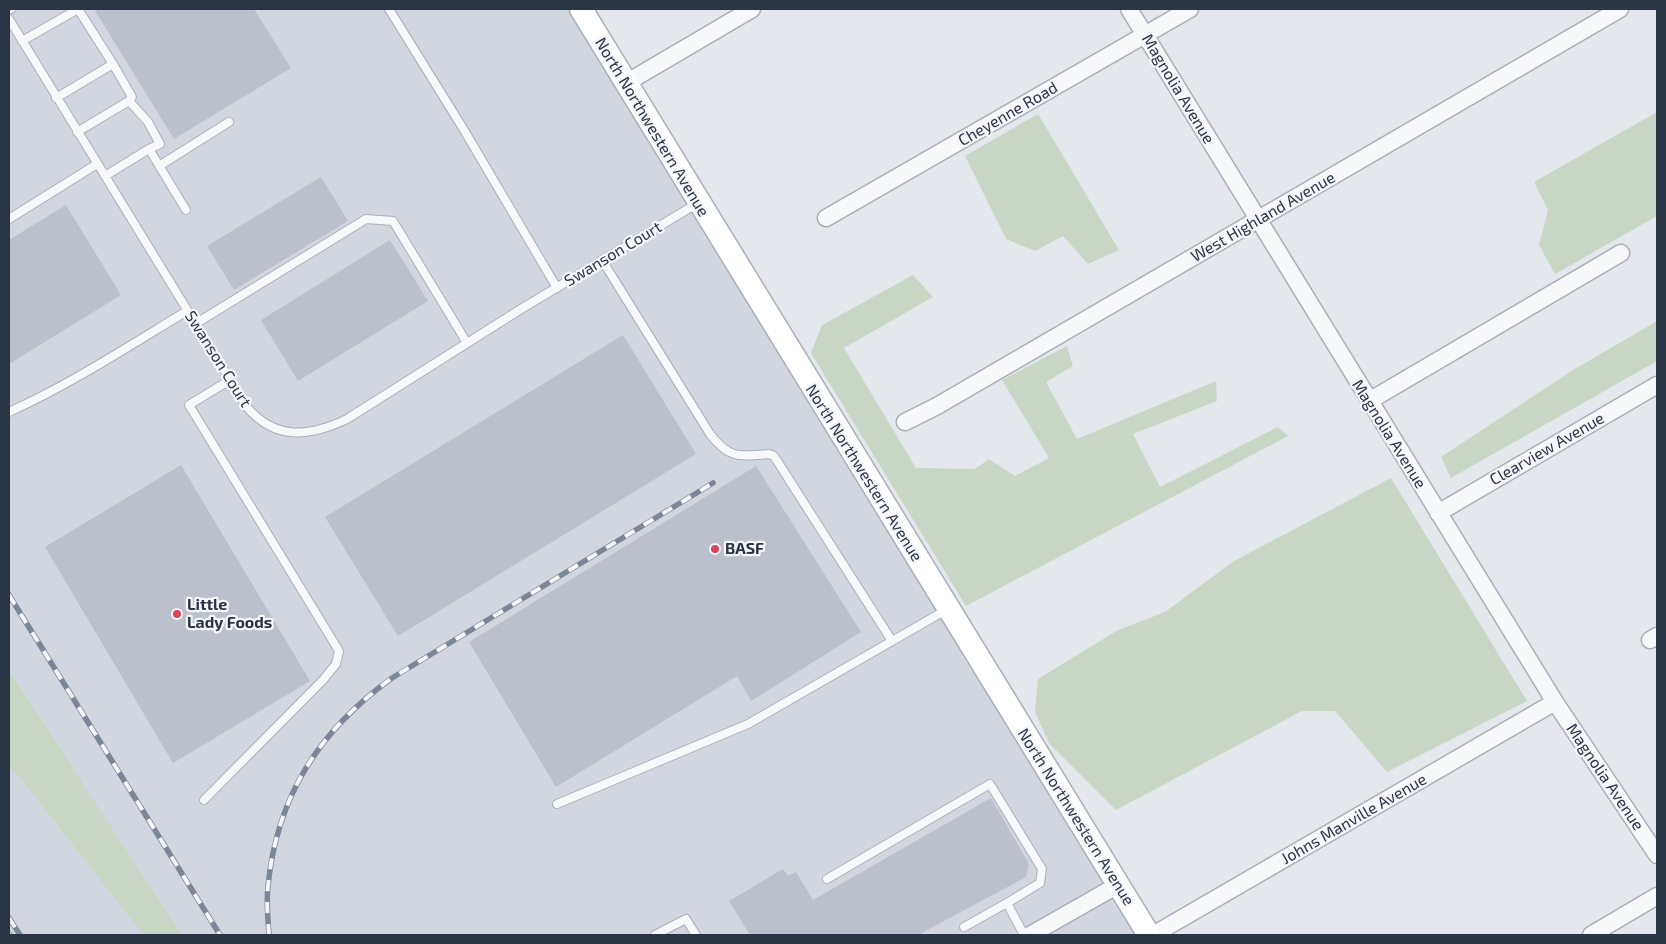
<!DOCTYPE html>
<html>
<head>
<meta charset="utf-8">
<style>
	body { margin:0 }
	#map { position:relative; width:1666px; height:944px; overflow:hidden; background:#e4e7ec; font-family:"Exo 2",sans-serif }
	canvas { display:block }
	.frame { position:absolute; inset:0; border:10px solid #2b3445; pointer-events:none }
</style>
</head>
<body>
<div id="map">
<canvas width="1666" height="944"></canvas>
<div class="frame"></div>
</div>
<script>
const context = document.querySelector('canvas').getContext('2d');
context.lineJoin = 'round';
function fill(path, color) { context.fillStyle = color; context.fill(path, 'evenodd'); }
function strokePath(path, color, width, dash) { context.strokeStyle = color; context.lineWidth = width; context.lineCap = dash ? 'butt' : 'round'; context.setLineDash(dash || []); context.stroke(path); }
function label(font, color, halo, rows, align = 'center') {
  context.font = font + ' "Exo 2",sans-serif'; context.lineWidth = 4.5; context.setLineDash([]); context.textBaseline = 'middle'; context.strokeStyle = halo; context.fillStyle = color; for (const [text, x, y, turn = 0] of rows) {
    context.save(); context.translate(x, y); context.rotate((+turn || 0) * Math.PI / 180); context.textAlign = isNaN(turn) ? turn : align; if (halo) context.strokeText(text, 0, 0); context.fillText(text, 0, 0); context.restore();
  }
}
fill(new Path2D(`
	M 9,9 L 586,9 L 1154,935 L 9,935 Z`), '#d2d6de');
fill(new Path2D(`
	M 1657,112 L 1657,216 L 1555,274 L 1539,245 L 1548,210 L 1534,182 Z
	M 1038,114 L 1119,250 L 1088,264 L 1063,236 L 1035,251 L 1006,239 L 965,156 Z
	M 913,275 L 933,297 L 844,348 L 916,468 L 975,469 L 989,459 L 1015,476 L 1049,458 L 1002,380 L 1067,346 L 1073,366 L 1046,382 L 1077,439 L 1216,381 L 1217,401 L 1133,434 L 1160,487 L 1278,427 L 1288,436 L 966,606 L 811,353 L 822,325 Z
	M 1657,321 L 1657,361 L 1451,478 L 1441,457 L 1573,370 Z
	M 1391,478 L 1527,701 L 1387,772 L 1335,711 L 1302,711 L 1116,810 L 1049,743 L 1035,712 L 1038,679 L 1118,630 L 1165,612 L 1234,561 Z
	M 9,671 L 182,935 L 144,935 L 14,770 L 9,770 Z`), '#c9d6c5');
fill(new Path2D(`
	M 94,9 L 254,9 L 291,68 L 174,139 Z
	M 321,177 L 348,221 L 234,290 L 207,246 Z
	M 66,205 L 121,295 L 9,364 L 9,240 Z
	M 390,240 L 428,301 L 298,381 L 261,320 Z
	M 623,335 L 696,454 L 398,636 L 325,517 Z
	M 181,465 L 310,681 L 173,763 L 45,547 Z
	M 756,466 L 861,632 L 751,701 L 737,676 L 556,787 L 469,642 Z
	M 991,798 L 1029,864 L 1026,877 L 918,935 L 750,935 L 729,901 L 783,869 L 788,876 L 796,872 L 813,900 Z`), '#bbc0ca');
const lane = new Path2D(`
	M 389,9 L 464,130 L 557,288
	M 9,10 L 11,9
	M 9,19 L 246,406 C 275,441 309,437 347,419 L 521,309 L 698,203
	M 22,41 L 78,9 L 113,64
	M 56,98 L 113,64 L 132,97 L 129,101
	M 77,132 L 129,101 L 148,122 L 160,144 L 149,149
	M 159,166 L 229,122
	M 105,176 L 149,149 L 186,210
	M 9,219 L 97,164
	M 602,260 L 710,434 C 730,460 740,456 769,454 L 774,456 L 892,641
	M 195,324 L 366,219 L 393,221 L 467,343
	M 9,412 C 71,384 129,346 187,311
	M 204,800 L 323,680 L 336,664 L 339,651 L 189,405 L 230,380
	M 557,804 L 748,724 L 946,610
	M 827,879 L 990,784 L 1042,869 L 1040,883 L 1007,903 L 1024,935
	M 964,927 L 1007,903
	M 655,935 L 686,919 L 696,935`);
const street = new Path2D(`
	M 1129,9 L 1555,702 L 1657,855
	M 626,83 L 752,9
	M 826,218 L 1190,9
	M 1369,401 L 1621,253
	M 905,422 L 937,406 L 1620,9
	M 1438,513 L 1657,385
	M 1650,640 L 1657,636
	M 1030,935 L 1118,885
	M 1153,935 L 1555,702
	M 1591,935 L 1657,896`);
const secondary = new Path2D(`
	M 581,9 L 1149,935`);
strokePath(lane, '#a9aeb7', 10);
strokePath(street, '#a9aeb7', 19);
strokePath(secondary, '#a9aeb7', 25);
strokePath(lane, '#f7f8fa', 8);
strokePath(street, '#f7f8fa', 16);
strokePath(secondary, '#fff', 22);
const rail = new Path2D(`
	M 9,595 L 220,935
	M 9,918 L 20,935
	M 9,934 L 10,935
	M 269,935 C 268,919 266,902 268,886 C 277,795 320,730 392,678 L 713,483`);
strokePath(rail, '#7d8696', 5.5);
strokePath(rail, '#f4f6f9', 4, [11]);
for (const [x, y, r, color] of [
	[715,549,5,"#d1495b"],
	[177,614,5,"#d1495b"]
]) { const dot = new Path2D(); dot.arc(x, y, r, 0, 2 * Math.PI); context.fillStyle = color; context.fill(dot); strokePath(dot, '#f4f6f9', 2); }
label('16px', '#2b3445', '#f4f6f9', [
	["Magnolia Avenue",1178,89,59],
	["Cheyenne Road",1008,114,-30],
	["North Northwestern Avenue",652,127,59],
	["West Highland Avenue",1263,217,-30],
	["Swanson Court",613,254,-31],
	["Swanson Court",218,359,58],
	["Magnolia Avenue",1389,434,58],
	["Clearview Avenue",1547,449,-30],
	["North Northwestern Avenue",864,473,58],
	["Magnolia Avenue",1605,777,56],
	["North Northwestern Avenue",1076,817,58],
	["Johns Manville Avenue",1354,819,-30]
]);
label('bold 16px', '#2b3445', '#f4f6f9', [
	["BASF",725,549],
	["Little",187,605],
	["Lady Foods",187,623]
], 'left');
</script>
</body>
</html>
